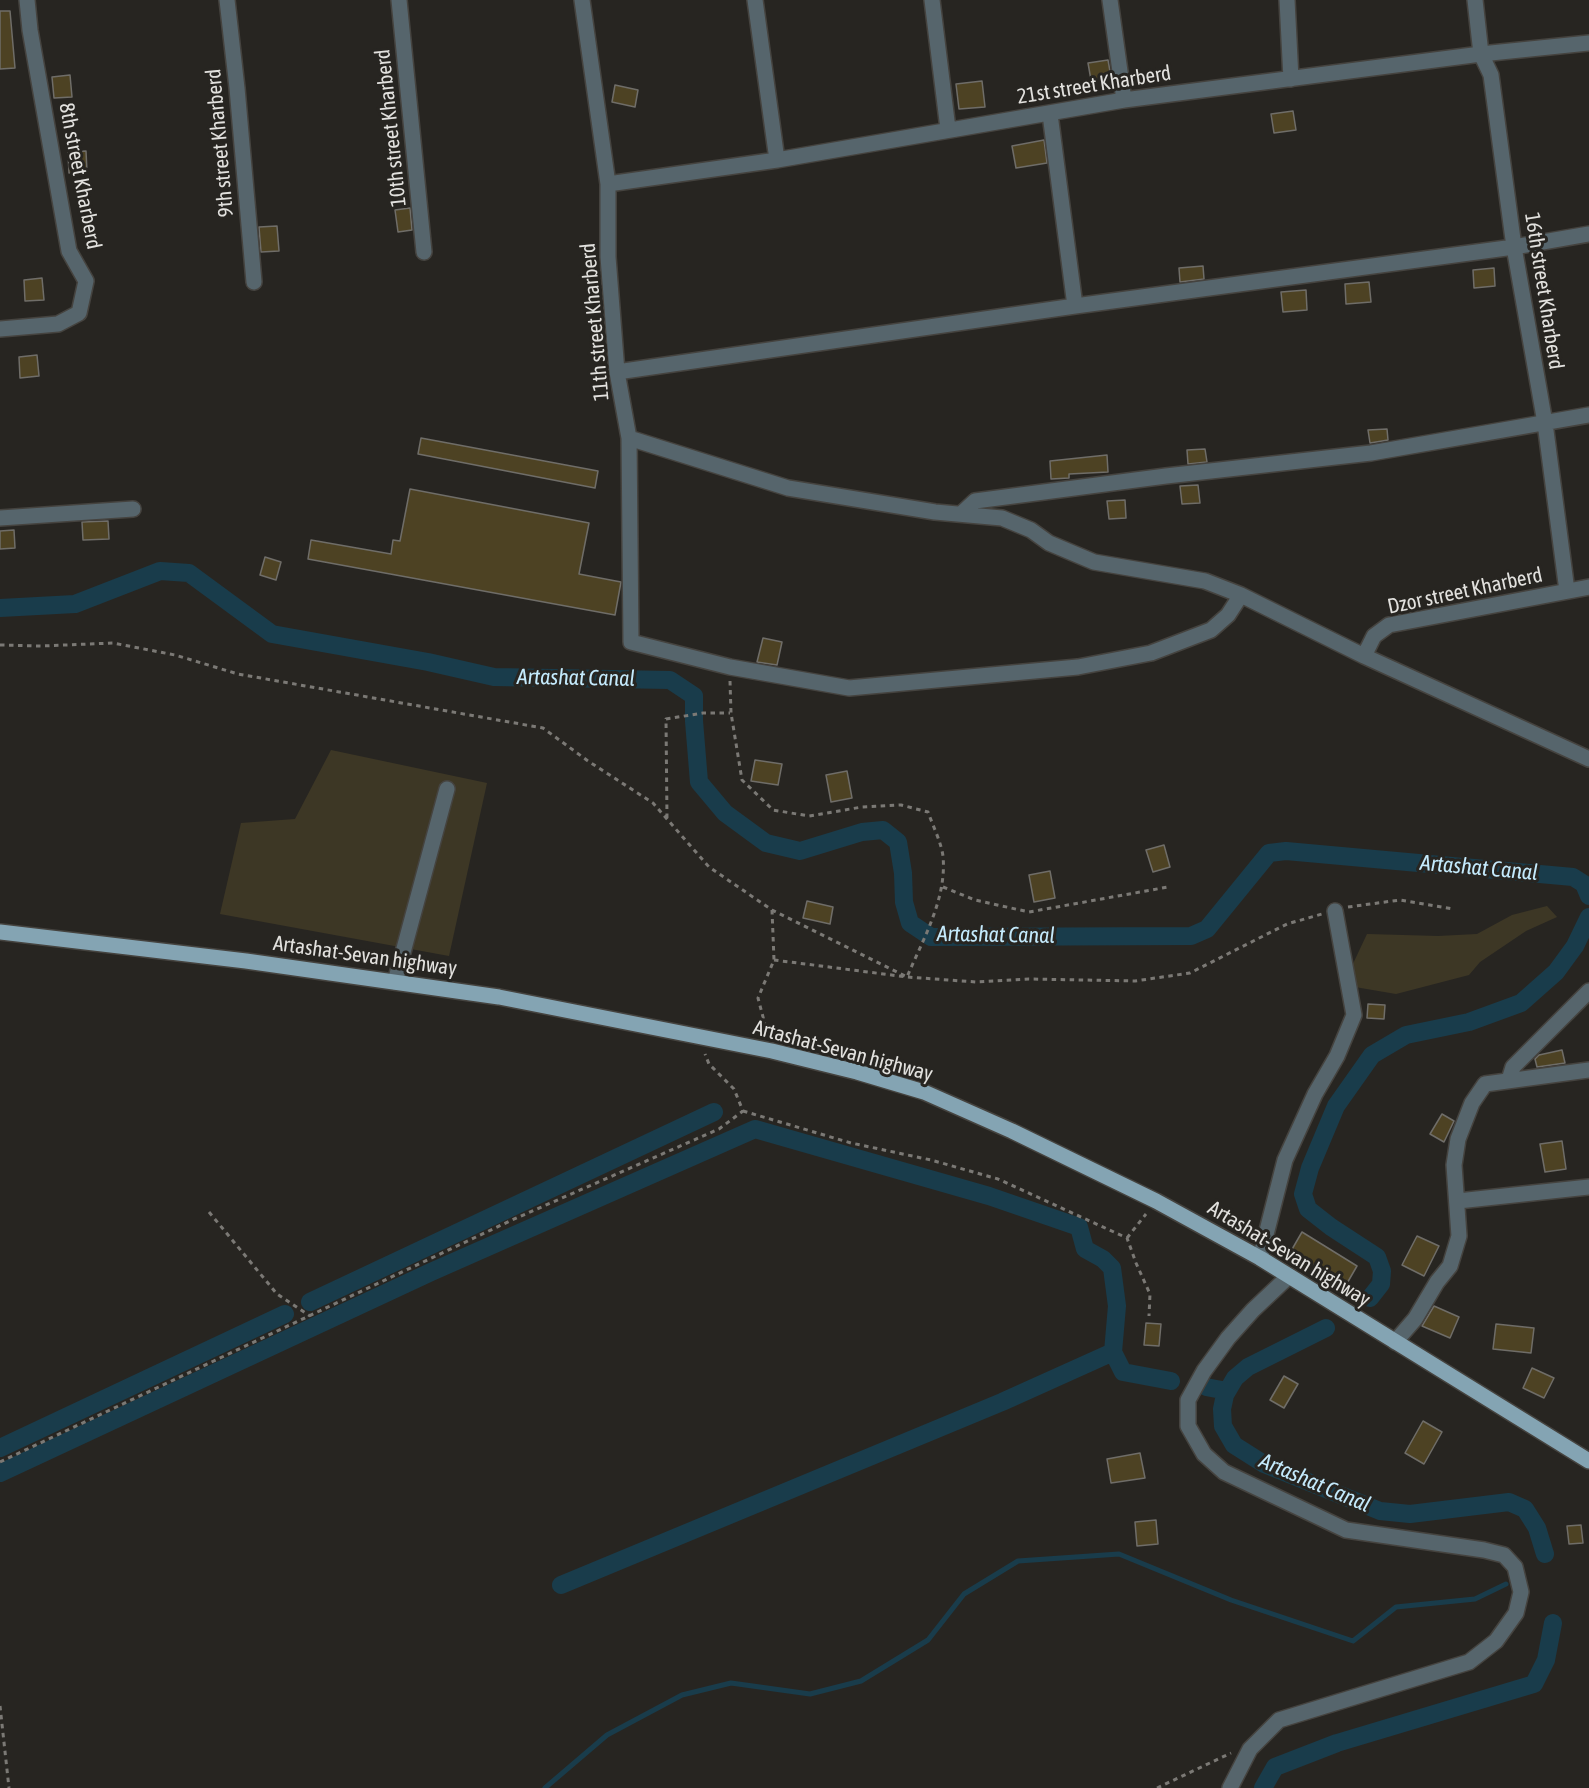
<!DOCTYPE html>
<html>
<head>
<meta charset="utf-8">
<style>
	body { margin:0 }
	canvas { display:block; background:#272521 }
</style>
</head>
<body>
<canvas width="1589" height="1788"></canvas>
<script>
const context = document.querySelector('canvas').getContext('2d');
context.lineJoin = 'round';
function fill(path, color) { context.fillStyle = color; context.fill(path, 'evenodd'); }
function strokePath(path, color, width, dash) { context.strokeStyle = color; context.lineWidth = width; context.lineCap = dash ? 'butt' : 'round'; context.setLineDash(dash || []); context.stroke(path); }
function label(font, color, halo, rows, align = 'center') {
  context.font = font + ' "Asap Condensed",sans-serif'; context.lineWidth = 6; context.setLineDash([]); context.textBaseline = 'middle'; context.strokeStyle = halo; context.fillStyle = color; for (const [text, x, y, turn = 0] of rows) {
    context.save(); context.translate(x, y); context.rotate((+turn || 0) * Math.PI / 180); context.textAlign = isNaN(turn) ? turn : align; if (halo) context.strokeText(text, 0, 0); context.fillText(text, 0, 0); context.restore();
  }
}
fill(new Path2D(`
	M 331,750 L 487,783 L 449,956 L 220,914 L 241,823 L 295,819 Z
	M 1547,906 L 1557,917 L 1526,931 L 1480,962 L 1469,975 L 1396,994 L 1355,987 L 1351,968 L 1367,934 L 1438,936 L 1477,934 L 1512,915 Z`), '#3d3725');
strokePath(new Path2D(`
	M 545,1788 L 607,1735 L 682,1695 L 731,1683 L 810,1694 L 861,1681 L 928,1640 L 964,1594 L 1018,1561 L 1119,1554 L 1231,1600 L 1353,1641 L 1396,1607 L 1475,1599 L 1506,1584`), '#193c4b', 5);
strokePath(new Path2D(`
	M 0,608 L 75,604 L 160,571 L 189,573 L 272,634 L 428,662 L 494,677 L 670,680 L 694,696 L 694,721 L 699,782 L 725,813 L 766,843 L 800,851 L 862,832 L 883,830 L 898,842 L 903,873 L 904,902 L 910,923 L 931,937 L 1191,936 L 1207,929 L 1269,853 L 1286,851 L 1573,877 L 1584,884 L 1589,896
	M 1370,1298 L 1381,1284 L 1382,1271 L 1377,1257 L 1331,1227 L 1308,1209 L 1303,1194 L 1310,1168 L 1336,1106 L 1372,1055 L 1406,1035 L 1469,1022 L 1521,1003 L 1556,972 L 1575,946 L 1589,917
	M 310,1302 L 714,1112
	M 1326,1328 L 1248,1367 L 1235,1378 L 1225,1395 L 1222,1409 L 1223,1426 L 1234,1445 L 1264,1464 L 1380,1511 L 1410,1514 L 1509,1502 L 1525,1509 L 1537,1528 L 1545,1554
	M 1206,1387 L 1227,1391
	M 0,1448 L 285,1314
	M 0,1473 L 431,1272 L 755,1129 L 989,1196 L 1079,1227 L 1085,1249 L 1103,1259 L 1112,1268 L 1117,1306 L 1113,1352 L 1123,1372 L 1171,1381
	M 561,1585 L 1002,1402 L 1113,1352
	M 1263,1788 L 1275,1767 L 1337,1743 L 1534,1684 L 1546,1660 L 1553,1623`), '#193c4b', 18);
const building = new Path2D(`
	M 0,11 L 10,11 L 15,68 L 0,69 Z
	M 1108,60 L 1111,77 L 1091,80 L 1088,63 Z
	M 70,75 L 72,97 L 54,98 L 52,77 Z
	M 982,81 L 985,107 L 959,109 L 956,84 Z
	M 615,85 L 638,90 L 635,107 L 612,102 Z
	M 1293,111 L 1296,130 L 1274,133 L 1271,114 Z
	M 1044,140 L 1047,163 L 1016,168 L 1012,146 Z
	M 86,151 L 87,172 L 69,173 L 68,152 Z
	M 410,208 L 412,230 L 398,232 L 395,210 Z
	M 277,226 L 279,251 L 261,252 L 259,227 Z
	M 1203,266 L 1204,279 L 1180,282 L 1179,268 Z
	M 1494,268 L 1495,286 L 1474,288 L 1473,270 Z
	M 42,278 L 44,300 L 25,301 L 24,280 Z
	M 1369,282 L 1371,302 L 1346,304 L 1345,284 Z
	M 1306,290 L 1307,310 L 1283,312 L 1281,292 Z
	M 37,355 L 39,376 L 20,378 L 19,357 Z
	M 1387,429 L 1388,440 L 1370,443 L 1368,430 Z
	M 421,438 L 598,471 L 595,488 L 418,454 Z
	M 1205,449 L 1207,462 L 1188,464 L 1187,450 Z
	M 1107,455 L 1108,472 L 1069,474 L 1069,478 L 1051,479 L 1050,461 Z
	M 1198,485 L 1200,503 L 1182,504 L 1180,486 Z
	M 410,489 L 589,523 L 579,574 L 621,582 L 615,615 L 308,559 L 311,540 L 391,554 L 393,540 L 400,541 Z
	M 1125,500 L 1126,518 L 1109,519 L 1107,501 Z
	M 108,521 L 109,539 L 83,540 L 82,522 Z
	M 14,530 L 15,548 L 0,549 L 0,531 Z
	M 265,557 L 281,562 L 276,580 L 260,575 Z
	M 763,638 L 782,642 L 777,665 L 757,662 Z
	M 755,760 L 782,764 L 778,785 L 751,781 Z
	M 847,771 L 852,798 L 831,802 L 826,775 Z
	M 1164,845 L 1170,867 L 1153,872 L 1146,850 Z
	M 1050,871 L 1055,898 L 1034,902 L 1029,875 Z
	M 807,901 L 833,907 L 830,924 L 803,918 Z
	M 1368,1004 L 1385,1005 L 1384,1019 L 1367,1018 Z
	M 1562,1050 L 1565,1063 L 1537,1067 L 1535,1059 L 1539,1055 Z
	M 1442,1114 L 1454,1121 L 1444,1142 L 1430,1134 Z
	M 1562,1141 L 1566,1169 L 1545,1172 L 1540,1144 Z
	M 1302,1232 L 1357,1266 L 1346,1285 L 1291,1251 Z
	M 1417,1236 L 1439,1246 L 1424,1276 L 1402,1265 Z
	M 1434,1306 L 1459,1317 L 1450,1338 L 1422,1326 Z
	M 1146,1323 L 1161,1324 L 1159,1346 L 1144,1345 Z
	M 1496,1324 L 1534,1328 L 1531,1353 L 1493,1349 Z
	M 1532,1368 L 1554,1378 L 1544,1398 L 1523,1388 Z
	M 1284,1376 L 1298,1384 L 1284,1408 L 1270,1400 Z
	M 1423,1421 L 1442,1432 L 1424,1464 L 1405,1453 Z
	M 1140,1453 L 1145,1478 L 1111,1483 L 1107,1459 Z
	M 1156,1520 L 1158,1544 L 1137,1546 L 1135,1522 Z
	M 1581,1525 L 1583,1543 L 1569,1544 L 1567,1526 Z`);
fill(building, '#4d4223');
strokePath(building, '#6f6d68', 1.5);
const minor = new Path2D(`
	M 227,0 L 237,88 L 254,282
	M 399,0 L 424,252
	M 582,0 L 608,184 L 608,257 L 617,372 L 629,438 L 631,642 L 730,667 L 849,688 L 1078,667 L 1151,653 L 1211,630 L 1228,615 L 1241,595
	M 755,0 L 777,160
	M 932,0 L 948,129
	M 1110,0 L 1124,100
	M 1287,0 L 1291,79
	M 1475,0 L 1481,54 L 1491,75 L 1514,247 L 1545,423 L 1567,591
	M 1050,114 L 1075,306
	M 608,184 L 777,160 L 1124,100 L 1481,54 L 1589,43
	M 0,329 L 58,324 L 79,313 L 86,281 L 69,251 L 30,30 L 27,0
	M 617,372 L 1075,306 L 1514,247 L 1589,234
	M 629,438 L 788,488 L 935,512 L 1002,518 L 1031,530 L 1049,543 L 1094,562 L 1205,581 L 1241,595 L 1364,656 L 1589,759
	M 962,513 L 975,501 L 1166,476 L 1371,453 L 1589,415
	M 0,518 L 133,509
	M 1364,656 L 1374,636 L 1389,625 L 1589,587
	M 395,982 L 447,789
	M 1509,1080 L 1513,1067 L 1589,991
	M 1458,1201 L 1589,1187
	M 1260,1258 L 1285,1160 L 1315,1094 L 1337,1056 L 1354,1015 L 1335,911
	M 1395,1342 L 1415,1319 L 1437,1282 L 1450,1266 L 1459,1236 L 1454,1165 L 1458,1139 L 1472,1103 L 1485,1084 L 1589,1070
	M 1230,1788 L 1250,1749 L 1279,1720 L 1469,1662 L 1496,1641 L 1516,1613 L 1521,1592 L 1515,1567 L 1504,1555 L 1484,1550 L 1346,1530 L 1224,1472 L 1204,1454 L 1188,1426 L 1188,1400 L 1204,1371 L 1228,1338 L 1253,1310 L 1289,1276`);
const major = new Path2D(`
	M 0,932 L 246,961 L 499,997 L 772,1051 L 857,1072 L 924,1092 L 1012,1131 L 1156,1201 L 1260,1258 L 1589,1461`);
strokePath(minor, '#45433f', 18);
strokePath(major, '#45433f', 18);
strokePath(new Path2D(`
	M 0,645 L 41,646 L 113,643 L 175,655 L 238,674 L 543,728 L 588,761 L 653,803 L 709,867 L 772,910 L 907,977
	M 730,681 L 731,713 L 742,780 L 773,810 L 809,816 L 862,807 L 901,805 L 928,812 C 933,826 941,842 943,856 C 947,899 923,939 907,977
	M 667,818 L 666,719 L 703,713 L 730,713
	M 943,887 L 975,900 L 1029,912 L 1168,887
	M 1348,907 L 1400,900 L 1453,909
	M 774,960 L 907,977 L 976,982 L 1029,979 L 1135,981 L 1190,973 L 1287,924 L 1322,914
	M 768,1036 L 758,998 L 774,960 L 772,910
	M 743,1111 L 851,1143 L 931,1160 L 998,1179 L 1127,1238 L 1136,1263 L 1150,1294 L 1149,1316
	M 209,1212 L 277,1294 L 310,1316
	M 1127,1238 L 1146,1214
	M 0,1462 L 512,1220 L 719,1129 L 743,1111 L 734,1089 L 709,1064 L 705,1054
	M 0,1706 L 9,1788
	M 1157,1788 L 1231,1753`), '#7b7975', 3, [4.5, 4.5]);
strokePath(minor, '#56656c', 15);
strokePath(major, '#84a4b3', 15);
label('21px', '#e2e1de', '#272521', [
	["21st street Kharberd",1094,85,-9],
	["10th street Kharberd",391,128,-96],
	["9th street Kharberd",220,143,-95],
	["8th street Kharberd",80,176,79],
	["16th street Kharberd",1544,291,81],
	["11th street Kharberd",595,322,-95],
	["Dzor street Kharberd",1465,591,-12],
	["Artashat-Sevan highway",365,956,8],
	["Artashat-Sevan highway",843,1051,15],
	["Artashat-Sevan highway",1289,1254,31]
]);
label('italic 22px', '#c4eafc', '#272521', [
	["Artashat Canal",576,678,1],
	["Artashat Canal",1479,868,5],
	["Artashat Canal",996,935,1],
	["Artashat Canal",1315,1483,23]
]);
</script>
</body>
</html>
